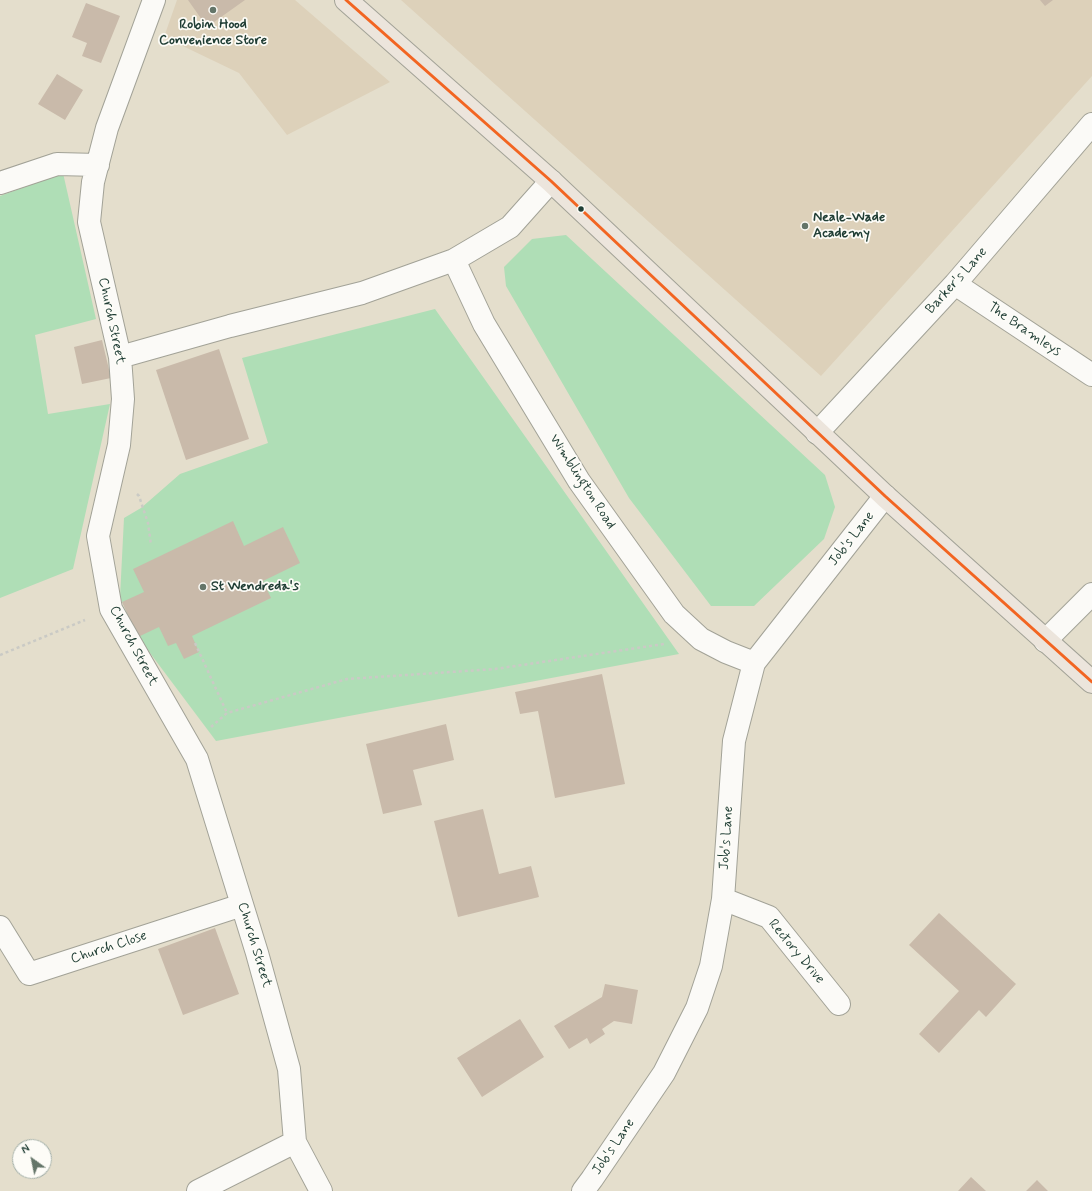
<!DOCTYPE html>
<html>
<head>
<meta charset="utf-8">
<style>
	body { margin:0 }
	#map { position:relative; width:1092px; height:1191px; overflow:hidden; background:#e4decc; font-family:Mynerve,sans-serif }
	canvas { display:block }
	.north { position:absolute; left:12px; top:1139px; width:40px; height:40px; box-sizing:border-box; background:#fdfcf7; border:1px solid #a4b0a9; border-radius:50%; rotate:327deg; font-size:11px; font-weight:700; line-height:16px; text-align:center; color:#1f3d34 }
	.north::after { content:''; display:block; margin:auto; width:14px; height:18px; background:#647569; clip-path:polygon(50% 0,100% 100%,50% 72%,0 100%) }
</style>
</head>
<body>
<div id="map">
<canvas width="1092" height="1191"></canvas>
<div class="north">N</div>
</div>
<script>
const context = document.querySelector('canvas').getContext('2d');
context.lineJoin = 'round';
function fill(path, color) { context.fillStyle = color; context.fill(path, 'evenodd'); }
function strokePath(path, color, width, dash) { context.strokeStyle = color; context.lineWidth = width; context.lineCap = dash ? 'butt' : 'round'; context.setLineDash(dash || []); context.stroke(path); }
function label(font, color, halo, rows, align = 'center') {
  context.font = font + ' Mynerve,sans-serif'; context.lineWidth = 3.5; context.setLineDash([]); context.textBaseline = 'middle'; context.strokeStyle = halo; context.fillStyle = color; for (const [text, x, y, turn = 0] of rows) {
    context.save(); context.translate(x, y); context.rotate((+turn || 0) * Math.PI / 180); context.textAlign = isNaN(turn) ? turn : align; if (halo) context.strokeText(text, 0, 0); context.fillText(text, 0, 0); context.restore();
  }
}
fill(new Path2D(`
	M 177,0 L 295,0 L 390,82 L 287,135 L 239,73 L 164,37 Z
	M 401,0 L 1092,0 L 1092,76 L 821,376 Z`), '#ddd1ba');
fill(new Path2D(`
	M 63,173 L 96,319 L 35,335 L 48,414 L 110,404 L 73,569 L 0,598 L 0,196 Z
	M 566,235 L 825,475 L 835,507 L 824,539 L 754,606 L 711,606 L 629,498 L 506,286 L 504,267 L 532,239 Z
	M 435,309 L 679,654 L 216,741 L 138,637 L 120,597 L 124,518 L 141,508 L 180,474 L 268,443 L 242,358 Z`), '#afdeb6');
fill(new Path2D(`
	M 188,0 L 245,0 L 207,27 Z
	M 1040,0 L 1053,0 L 1045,6 Z
	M 86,3 L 120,16 L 101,63 L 82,56 L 87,43 L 72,37 Z
	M 57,74 L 83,90 L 65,120 L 38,104 Z
	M 102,340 L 111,378 L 82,384 L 74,347 Z
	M 219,349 L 249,439 L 186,460 L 156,370 Z
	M 233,521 L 244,546 L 283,527 L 300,563 L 263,581 L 271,598 L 192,636 L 199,652 L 184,659 L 176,643 L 168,646 L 159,627 L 138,637 L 122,602 L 144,592 L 133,569 Z
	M 602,674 L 625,784 L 555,798 L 538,711 L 520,714 L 515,692 Z
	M 446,724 L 454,760 L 413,770 L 422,805 L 383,814 L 366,744 Z
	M 483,809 L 499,874 L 531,866 L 539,897 L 458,917 L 434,821 Z
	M 939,913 L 1016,984 L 986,1017 L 979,1010 L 939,1053 L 919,1034 L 959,991 L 909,945 Z
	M 215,928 L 239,994 L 183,1015 L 158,949 Z
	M 605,984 L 638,990 L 632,1024 L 614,1021 L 602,1029 L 605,1034 L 590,1044 L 587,1038 L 569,1049 L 554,1026 L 602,997 Z
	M 520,1019 L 544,1057 L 482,1097 L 457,1058 Z
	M 971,1177 L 986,1191 L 958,1191 Z
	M 1037,1180 L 1048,1191 L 1026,1191 Z`), '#c9baaa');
const minor = new Path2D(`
	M 154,0 L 107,128 L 93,182 L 89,222 L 120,357 L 123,399 L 119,445 L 98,536 L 111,609 L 197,759 L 257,953 L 289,1069 L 295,1142 L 321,1191
	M 0,183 L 57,164 L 98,165
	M 454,260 L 484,324 L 579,481 L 674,614 L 701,639 L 726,652 L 754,663
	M 955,284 L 1092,375
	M 120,357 L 230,326 L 362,293 L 454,260 L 510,227 L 551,181
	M 817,433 L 955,284 L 1092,124
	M 1045,641 L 1092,594
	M 723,899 L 769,917 L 839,1004
	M 0,927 L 29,974 L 242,905
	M 198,1191 L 295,1142
	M 583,1191 L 592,1179 L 664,1073 L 697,1008 L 711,966 L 723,899 L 734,741 L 754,663 L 885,496`);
const major = new Path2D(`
	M 346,0 L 551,181 L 885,496 L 1092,682`);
strokePath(minor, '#a2a297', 24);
strokePath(major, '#a2a297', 24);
strokePath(new Path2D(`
	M 137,494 L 139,496 L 148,523 L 151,545
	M 195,643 L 227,713
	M 0,655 L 85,620
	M 211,727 L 227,713 L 347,679 L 495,669 L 664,644`), '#cacac5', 2.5, [3, 3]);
strokePath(minor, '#fbfaf7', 22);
strokePath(major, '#ece5dc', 22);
strokePath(new Path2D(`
	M 346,0 L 551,181 L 885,496 L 1092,682`), '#f26522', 3);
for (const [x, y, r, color] of [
	[213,10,4,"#647569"],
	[581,209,3.5,"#1f3d34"],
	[805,226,4,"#647569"],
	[203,587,4,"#647569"]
]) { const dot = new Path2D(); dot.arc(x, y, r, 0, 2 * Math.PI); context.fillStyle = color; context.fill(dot); strokePath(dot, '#fdfcf7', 1.5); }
label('bold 14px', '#1f3d34', '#fdfcf7', [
	["Robin Hood",213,25,"center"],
	["Convenience Store",213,41,"center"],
	["Neale-Wade",813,218],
	["Academy",813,234],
	["St Wendreda's",211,587]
], 'left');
label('14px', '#1f3d34', '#fdfcf7', [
	["Barker's Lane",957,281,-48],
	["Church Street",111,321,78],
	["The Bramleys",1024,330,34],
	["Wimblington Road",582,482,57],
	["Job's Lane",852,539,-52],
	["Church Street",133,646,62],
	["Job's Lane",727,838,-86],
	["Church Street",254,945,73],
	["Church Close",109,948,-18],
	["Rectory Drive",796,952,50],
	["Job's Lane",614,1147,-56]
]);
</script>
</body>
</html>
